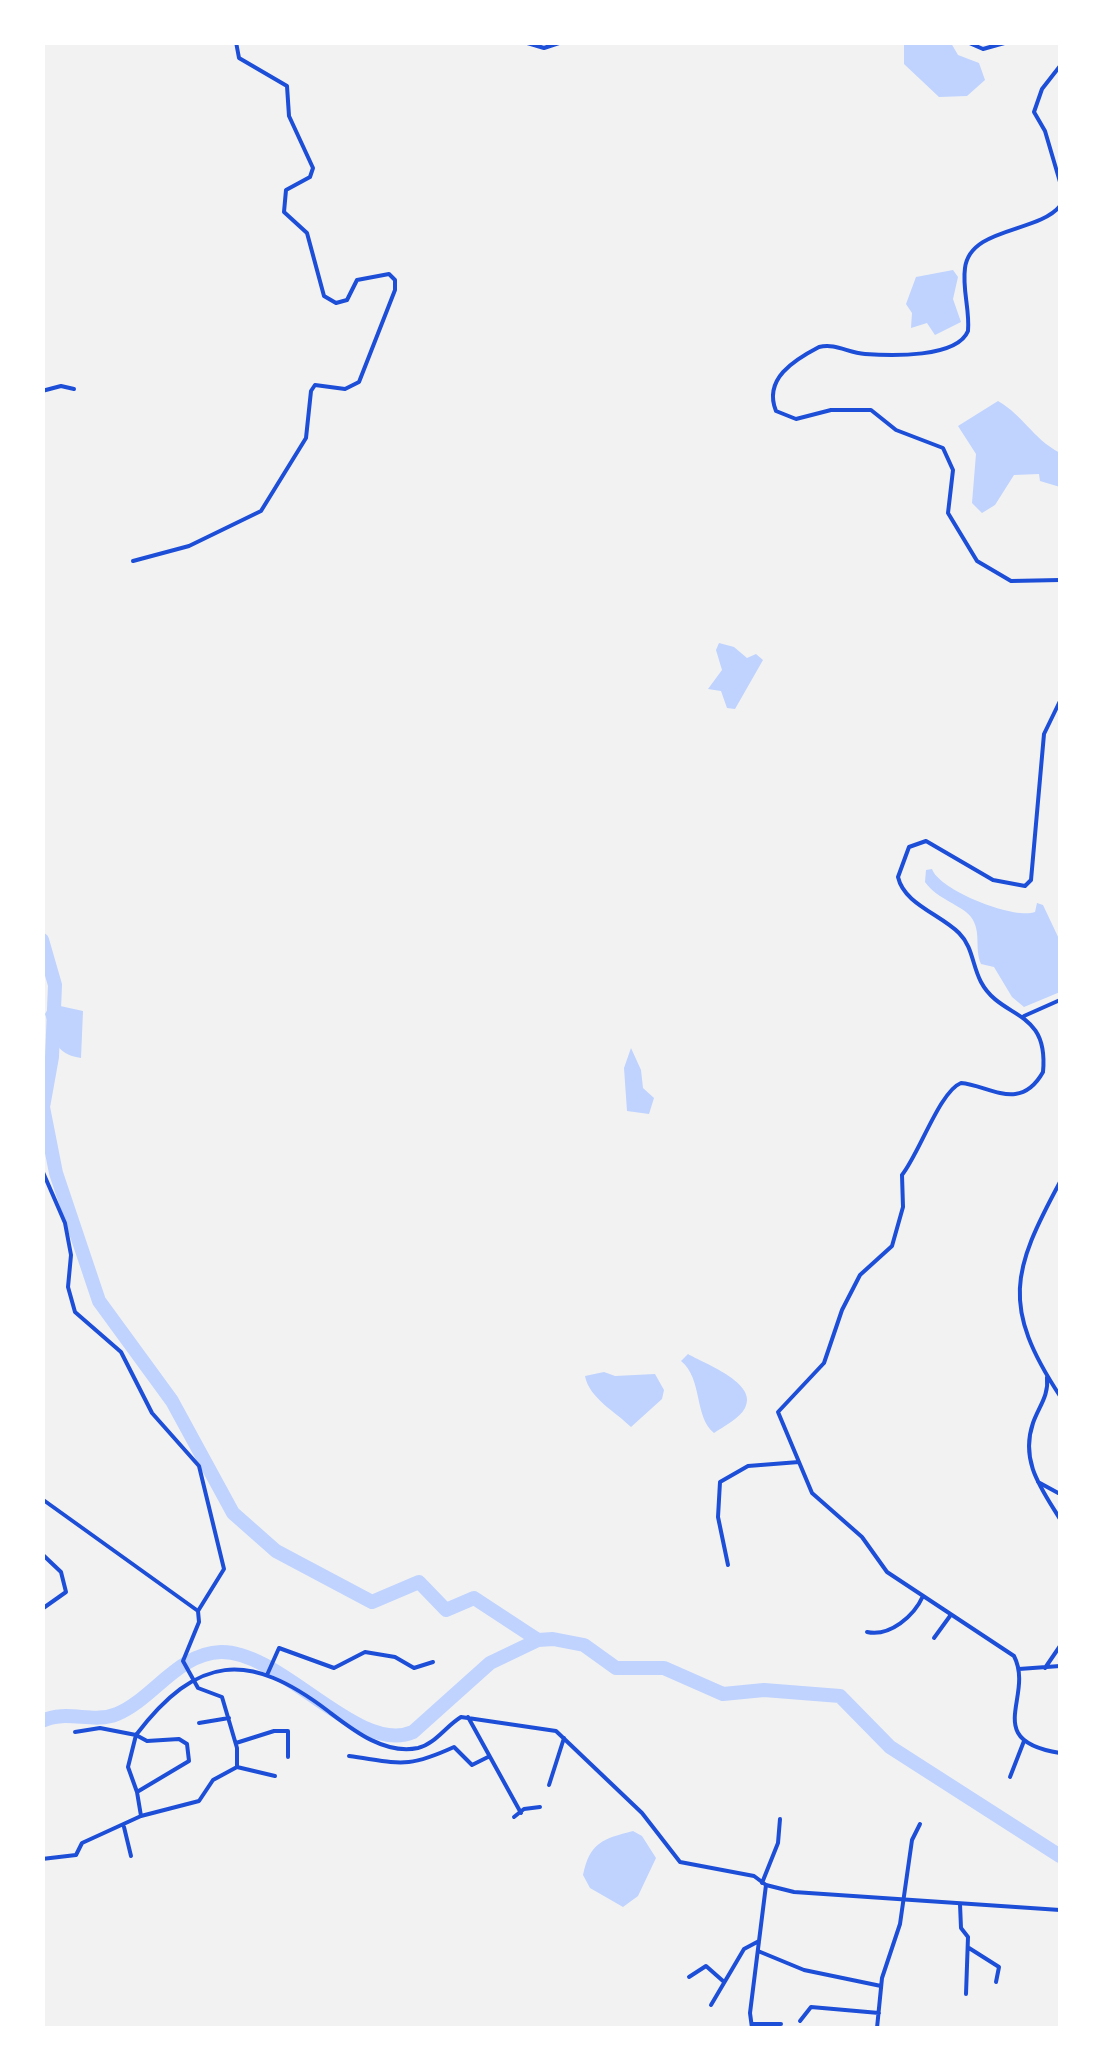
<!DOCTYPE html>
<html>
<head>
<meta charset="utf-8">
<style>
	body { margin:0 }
	#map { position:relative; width:1103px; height:2071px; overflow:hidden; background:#f2f2f2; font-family:"Fira Sans Condensed",sans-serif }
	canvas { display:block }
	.frame { position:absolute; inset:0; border:45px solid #fff; pointer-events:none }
</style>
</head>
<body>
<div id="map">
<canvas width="1103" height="2071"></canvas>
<div class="frame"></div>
</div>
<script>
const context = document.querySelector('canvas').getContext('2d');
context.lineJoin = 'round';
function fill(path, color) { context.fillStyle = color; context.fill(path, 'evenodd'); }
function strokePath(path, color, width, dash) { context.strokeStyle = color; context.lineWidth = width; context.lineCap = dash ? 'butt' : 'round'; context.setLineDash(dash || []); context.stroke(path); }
fill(new Path2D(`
	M 904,43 L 951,43 L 958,55 L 979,63 L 985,80 L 967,96 L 939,97 L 904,64 Z
	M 953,270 L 958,277 L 953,299 L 961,322 L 935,335 L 927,323 L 911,328 L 912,313 L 906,304 L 916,277 Z
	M 998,401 C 1025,417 1031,437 1060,453 L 1060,487 L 1040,481 L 1039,474 L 1014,475 L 995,505 L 982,513 L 972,503 L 976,454 L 958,426 Z
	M 719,643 L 734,647 L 747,658 L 756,654 L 763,660 L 735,709 L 727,708 L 721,691 L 708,689 L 722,670 L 716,650 Z
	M 932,869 C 939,890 1014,920 1035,912 L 1037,903 L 1043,905 L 1060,941 L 1060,992 L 1024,1007 L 1012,997 L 994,967 L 981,964 C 974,948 982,932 971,917 C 962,905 938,900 925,882 L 926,870 Z
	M 51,1004 L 83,1011 L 81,1058 C 54,1054 53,1037 45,1014 Z
	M 631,1048 L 641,1070 L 643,1088 L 654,1098 L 649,1114 L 627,1111 L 624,1068 Z
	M 688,1354 C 703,1363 759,1383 745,1408 C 740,1418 723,1427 714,1433 C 694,1417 703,1379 681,1361 Z
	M 604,1372 L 615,1376 L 655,1374 L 664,1390 L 662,1399 L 631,1427 C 616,1412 589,1398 585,1376 Z
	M 633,1831 L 642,1836 L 656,1858 L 638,1896 L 623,1907 L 590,1888 L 583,1875 C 590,1842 603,1839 633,1831 Z`), '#bfd3fe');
strokePath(new Path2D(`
	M 42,940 L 55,985 L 52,1057 L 43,1107 L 56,1173 L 99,1301 L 172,1401 L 233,1513 L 276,1551 L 372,1602 L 419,1582 L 446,1610 L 474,1598 L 538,1640
	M 42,1721 C 67,1709 93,1724 117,1714 C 153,1699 178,1653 221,1652 C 282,1651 358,1756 413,1732 L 490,1663 L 538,1640 L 553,1639 L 584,1645 L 616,1668 L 664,1668 L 723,1694 L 764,1690 L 840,1696 L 890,1747 L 1060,1856`), '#bfd3fe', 14);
strokePath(new Path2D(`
	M 524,42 L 544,48 L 562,42
	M 967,42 L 983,49 L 1008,42
	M 1060,66 L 1042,89 L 1034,112 L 1045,131 L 1060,182
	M 1060,206 C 1038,233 970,227 965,268 C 962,289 970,310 968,331 C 957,358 891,356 865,354 C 848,353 836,343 819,347 C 794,360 763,379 776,411 L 796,419 L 831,410 L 871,410 L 896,430 L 943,448 L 953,470 L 948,513 L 977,561 L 1011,581 L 1060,580
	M 42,391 L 61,386 L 74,389
	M 133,561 L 189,546 L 261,511 L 306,438 L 311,391 L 315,385 L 345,389 L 359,382 L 395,290 L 395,280 L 389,274 L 357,280 L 347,300 L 336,303 L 324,296 L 307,233 L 284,212 L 286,190 L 310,177 L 313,168 L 289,116 L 287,86 L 239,58 L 236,42
	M 1060,701 L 1044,734 L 1031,880 L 1025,886 L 993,880 L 926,841 L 909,847 L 898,877 C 904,904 940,914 959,933 C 973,947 972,965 981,982 C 1001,1020 1049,1008 1043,1072 C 1020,1113 989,1085 961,1083 C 940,1091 919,1154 902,1175 L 903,1207 L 892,1246 L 860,1275 L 842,1310 L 824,1363 L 778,1412 L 812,1493 L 862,1537 L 887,1572 L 1014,1656 C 1035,1697 980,1740 1060,1753
	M 1024,1016 L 1060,1000
	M 42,1170 L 65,1223 L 71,1255 L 68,1287 L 75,1312 L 121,1352 L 152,1413 L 199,1466 L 224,1569 L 198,1611 L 199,1622 L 183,1661 L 198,1688 L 222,1697 L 237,1748 L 237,1767 L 213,1780 L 199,1801 L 141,1816 L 82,1843 L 76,1855 L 42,1859
	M 1060,1182 C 1012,1271 1001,1306 1060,1396
	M 1047,1377 C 1049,1396 1039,1406 1033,1423 C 1020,1461 1041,1488 1060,1519
	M 1038,1482 L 1060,1494
	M 42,1499 L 198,1611
	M 42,1554 L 61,1572 L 66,1592 L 42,1609
	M 728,1565 L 718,1517 L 720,1482 L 748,1466 L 799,1462
	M 867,1632 C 890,1637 914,1616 923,1596
	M 934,1638 L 950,1616
	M 1045,1668 L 1060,1646
	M 1019,1669 L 1060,1666
	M 267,1675 L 279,1648 L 334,1668 L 365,1652 L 395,1657 L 414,1668 L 433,1662
	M 468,1717 L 521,1813
	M 199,1723 L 229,1718
	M 75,1732 L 100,1728 L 136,1735 C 197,1655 248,1650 328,1711 C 353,1730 384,1755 418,1748 C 435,1744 446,1726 461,1717 L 556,1731 L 642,1813 L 680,1862 L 754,1876 L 766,1885 L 750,2013 L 752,2028
	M 236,1743 L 274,1731 L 288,1731 L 288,1757
	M 349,1756 C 400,1763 406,1769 454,1747 L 472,1765 L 488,1757
	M 237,1767 L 275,1776
	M 1010,1777 L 1024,1741
	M 549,1785 L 564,1738
	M 137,1792 L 128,1767 L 136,1735 L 147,1741 L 179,1739 L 187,1744 L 189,1761 L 137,1792 L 141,1816
	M 514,1817 L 524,1809 L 540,1807
	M 124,1827 L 131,1856
	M 762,1883 L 778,1843 L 780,1819
	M 960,1904 L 961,1928 L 968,1937 L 966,1994
	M 969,1948 L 999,1967 L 996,1982
	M 758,1951 L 804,1970 L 881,1986
	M 689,1977 L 706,1966 L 723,1981
	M 711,2005 L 744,1949 L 759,1941
	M 800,2021 L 811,2007 L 879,2013
	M 752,2024 L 781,2024
	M 877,2028 L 882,1978 L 900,1924 L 912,1840 L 920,1824`), '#1d4ed8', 4);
strokePath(new Path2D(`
	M 766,1885 L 794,1892 L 1060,1910`), '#1d4ed8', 4);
</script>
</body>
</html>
